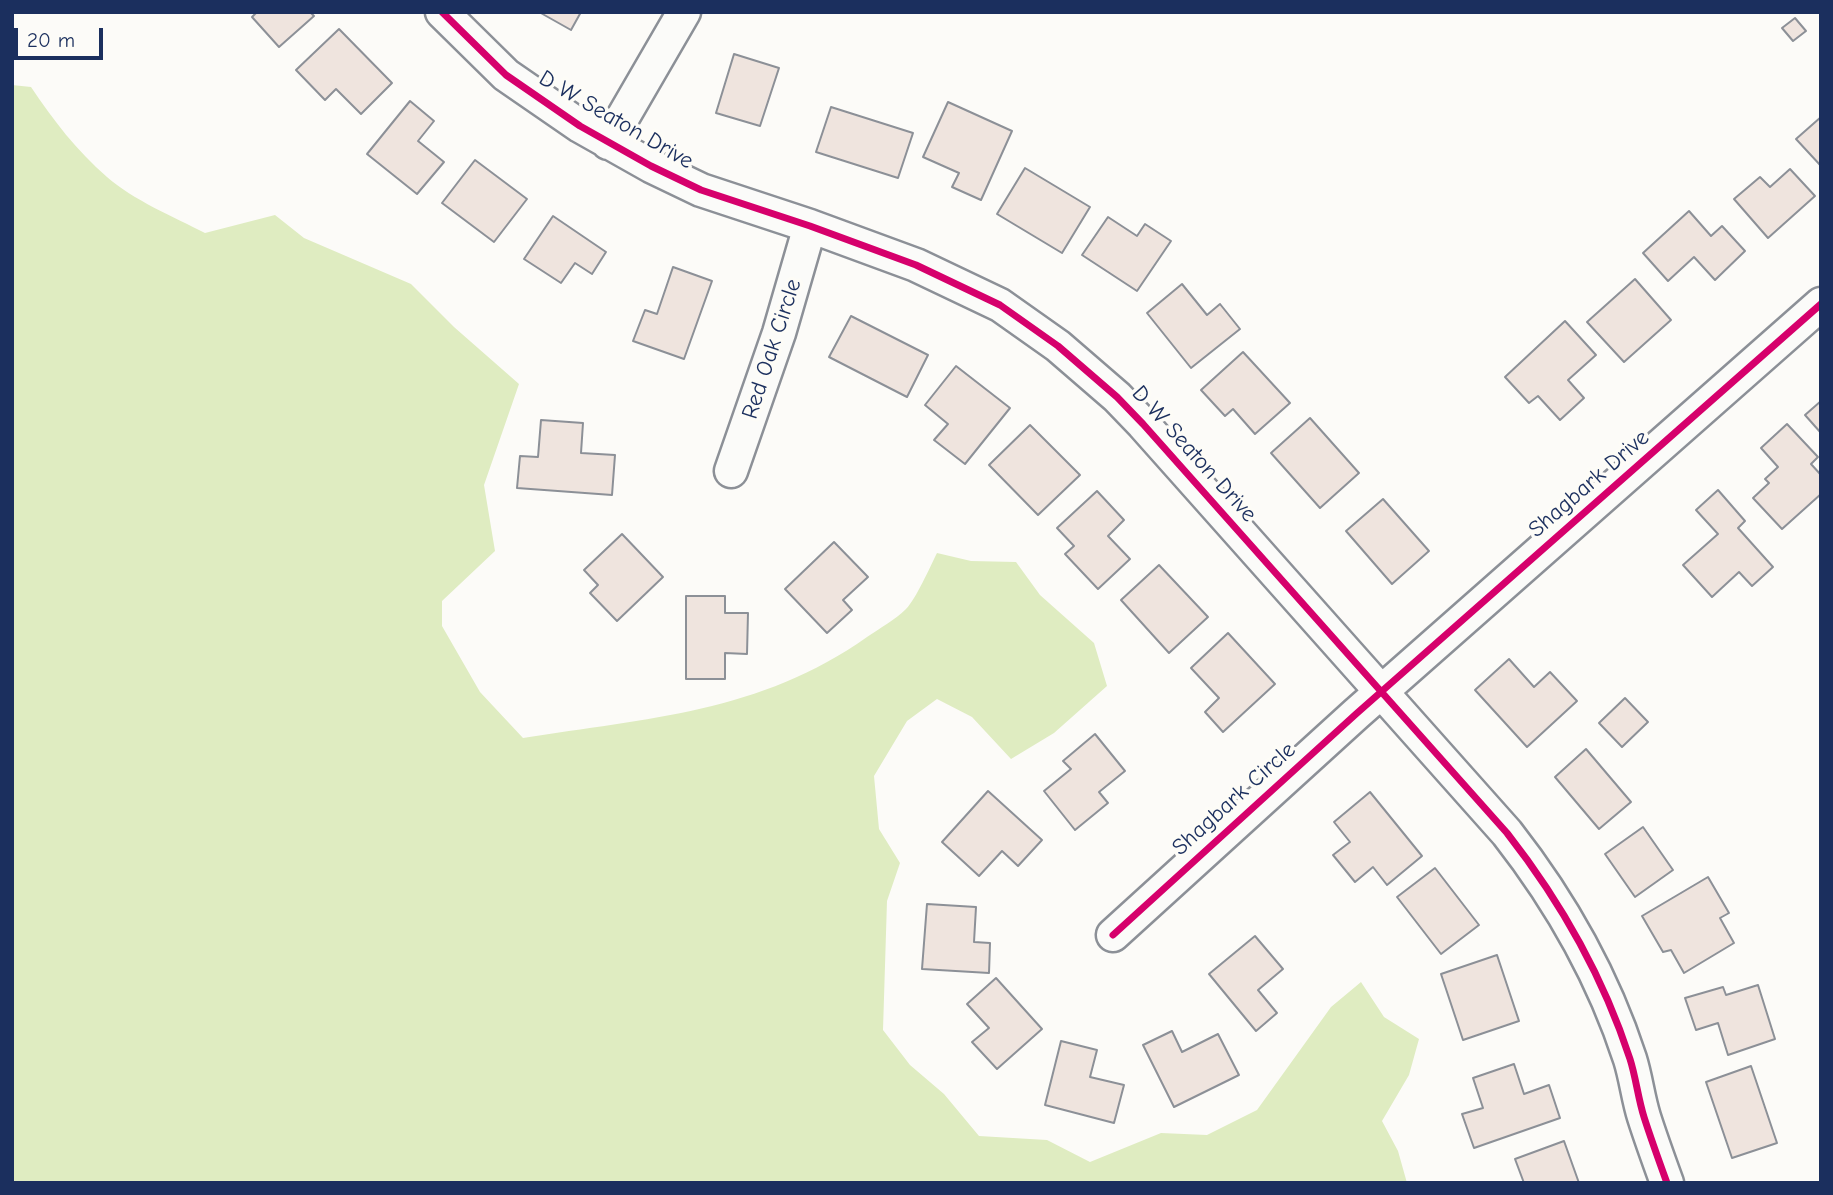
<!DOCTYPE html>
<html>
<head>
<meta charset="utf-8">
<style>
	body { margin:0 }
	#map { position:relative; width:1833px; height:1195px; overflow:hidden; background:#fcfbf8; font-family:"Comic Neue",sans-serif }
	canvas { display:block }
	.frame { position:absolute; inset:0; border:14px solid #1b2f5e; pointer-events:none }
	.scale { position:absolute; left:14px; top:28px; width:89px; height:32px; box-sizing:border-box; border:4px solid #1b2f5e; border-top:0; padding-left:9px; font-size:21px; line-height:24px; white-space:nowrap; color:#1b2f5e; -webkit-text-stroke:5px #fdfcf7; paint-order:stroke }
</style>
</head>
<body>
<div id="map">
<canvas width="1833" height="1195"></canvas>
<div class="frame"></div>
<div class="scale">20 m</div>
</div>
<script>
const context = document.querySelector('canvas').getContext('2d');
context.lineJoin = 'round';
function fill(path, color) { context.fillStyle = color; context.fill(path, 'evenodd'); }
function strokePath(path, color, width, dash) { context.strokeStyle = color; context.lineWidth = width; context.lineCap = dash ? 'butt' : 'round'; context.setLineDash(dash || []); context.stroke(path); }
function label(font, color, halo, rows, align = 'center') {
  context.font = font + ' "Comic Neue",sans-serif'; context.lineWidth = 7; context.setLineDash([]); context.textBaseline = 'middle'; context.strokeStyle = halo; context.fillStyle = color; for (const [text, x, y, turn = 0] of rows) {
    context.save(); context.translate(x, y); context.rotate((+turn || 0) * Math.PI / 180); context.textAlign = isNaN(turn) ? turn : align; if (halo) context.strokeText(text, 0, 0); context.fillText(text, 0, 0); context.restore();
  }
}
fill(new Path2D(`
	M 12,85 L 31,87 C 53,120 77,151 107,177 C 133,200 174,217 205,233 L 275,215 L 304,238 L 411,284 L 454,327 L 519,384 L 484,485 L 495,551 L 442,601 L 442,626 L 480,692 L 523,738 C 647,718 760,713 867,637 C 880,628 895,620 906,609 C 916,599 930,567 937,553 L 971,561 L 1016,562 L 1040,595 L 1094,643 L 1107,686 L 1054,733 L 1011,759 L 972,717 L 937,699 L 907,721 L 874,776 L 879,829 L 900,863 L 887,901 L 883,1030 L 910,1065 L 944,1094 L 979,1136 L 1047,1140 L 1090,1162 L 1161,1133 L 1207,1135 L 1257,1110 L 1331,1007 L 1361,982 L 1384,1017 L 1419,1039 L 1409,1075 L 1382,1121 L 1398,1151 L 1407,1183 L 12,1183 Z`), '#dfecc1');
const building = new Path2D(`
	M 257,12 L 310,12 L 314,16 L 279,47 L 252,17 Z
	M 539,12 L 581,12 L 571,30 Z
	M 1795,18 L 1806,31 L 1793,41 L 1782,28 Z
	M 339,29 L 392,83 L 361,114 L 336,89 L 325,100 L 296,70 Z
	M 734,54 L 779,68 L 760,126 L 716,113 Z
	M 410,101 L 434,121 L 418,141 L 444,162 L 417,194 L 367,154 Z
	M 948,102 L 1012,131 L 981,200 L 952,187 L 959,173 L 923,157 Z
	M 831,107 L 913,133 L 898,178 L 816,152 Z
	M 1821,117 L 1821,166 L 1796,139 Z
	M 475,160 L 527,199 L 494,242 L 442,203 Z
	M 1025,168 L 1090,207 L 1062,253 L 997,214 Z
	M 1790,169 L 1815,196 L 1768,238 L 1734,199 L 1760,177 L 1770,187 Z
	M 1689,211 L 1711,236 L 1722,226 L 1745,251 L 1715,280 L 1694,257 L 1668,281 L 1643,253 Z
	M 553,216 L 606,252 L 592,274 L 575,263 L 561,283 L 524,259 Z
	M 1108,217 L 1137,236 L 1145,224 L 1171,241 L 1137,291 L 1082,255 Z
	M 673,267 L 712,281 L 684,359 L 633,341 L 645,310 L 657,314 Z
	M 1635,279 L 1671,320 L 1624,362 L 1587,322 Z
	M 1182,284 L 1207,315 L 1220,304 L 1240,329 L 1191,368 L 1147,313 Z
	M 851,316 L 928,355 L 907,397 L 829,357 Z
	M 1565,321 L 1596,355 L 1568,380 L 1584,398 L 1560,420 L 1538,396 L 1529,403 L 1505,377 Z
	M 1243,352 L 1290,403 L 1255,434 L 1233,409 L 1225,416 L 1201,390 Z
	M 956,366 L 1010,408 L 965,464 L 934,440 L 948,424 L 925,405 Z
	M 1821,401 L 1821,433 L 1805,415 Z
	M 1310,418 L 1359,473 L 1320,508 L 1271,453 Z
	M 541,420 L 583,423 L 581,453 L 615,455 L 612,495 L 517,488 L 520,456 L 538,457 Z
	M 1787,424 L 1818,457 L 1811,464 L 1821,475 L 1821,494 L 1782,529 L 1753,498 L 1769,483 L 1765,479 L 1778,467 L 1761,448 Z
	M 1030,425 L 1080,475 L 1038,515 L 989,465 Z
	M 1718,490 L 1745,521 L 1738,528 L 1773,567 L 1752,586 L 1739,572 L 1712,597 L 1683,565 L 1718,534 L 1696,510 Z
	M 1097,491 L 1124,520 L 1108,536 L 1130,559 L 1098,589 L 1065,554 L 1074,546 L 1057,528 Z
	M 1383,499 L 1429,551 L 1392,584 L 1346,531 Z
	M 622,534 L 663,577 L 617,621 L 590,593 L 598,585 L 584,570 Z
	M 834,542 L 868,577 L 843,600 L 852,610 L 827,633 L 785,589 Z
	M 1159,565 L 1208,617 L 1169,653 L 1121,600 Z
	M 686,596 L 725,596 L 725,613 L 748,613 L 747,654 L 725,653 L 725,679 L 686,679 Z
	M 1228,633 L 1275,684 L 1223,732 L 1205,712 L 1219,698 L 1191,668 Z
	M 1509,659 L 1534,687 L 1550,672 L 1577,701 L 1527,747 L 1475,690 Z
	M 1625,698 L 1648,722 L 1622,747 L 1599,723 Z
	M 1095,734 L 1125,771 L 1099,792 L 1108,803 L 1075,830 L 1044,791 L 1071,769 L 1063,761 Z
	M 1586,749 L 1631,802 L 1599,829 L 1555,777 Z
	M 988,791 L 1042,840 L 1018,866 L 1002,851 L 979,876 L 942,842 Z
	M 1370,792 L 1422,856 L 1387,885 L 1373,867 L 1355,882 L 1333,855 L 1350,842 L 1334,822 Z
	M 1643,827 L 1673,870 L 1635,897 L 1605,854 Z
	M 1435,868 L 1479,925 L 1441,954 L 1397,897 Z
	M 1708,877 L 1729,913 L 1720,918 L 1734,943 L 1684,973 L 1671,950 L 1663,952 L 1642,916 Z
	M 927,904 L 976,907 L 974,942 L 990,943 L 989,973 L 922,969 Z
	M 1255,936 L 1283,969 L 1258,990 L 1277,1013 L 1256,1031 L 1209,974 Z
	M 1497,955 L 1519,1021 L 1463,1040 L 1441,974 Z
	M 996,978 L 1042,1029 L 997,1069 L 972,1042 L 989,1028 L 967,1004 Z
	M 1758,985 L 1775,1039 L 1728,1055 L 1718,1023 L 1696,1030 L 1685,998 L 1723,987 L 1726,995 Z
	M 1172,1031 L 1182,1052 L 1218,1034 L 1239,1075 L 1174,1107 L 1143,1045 Z
	M 1061,1041 L 1097,1050 L 1090,1077 L 1124,1085 L 1114,1123 L 1045,1105 Z
	M 1514,1064 L 1524,1094 L 1549,1085 L 1560,1118 L 1474,1148 L 1462,1114 L 1483,1108 L 1473,1078 Z
	M 1751,1066 L 1777,1143 L 1732,1158 L 1706,1082 Z
	M 1564,1141 L 1579,1183 L 1524,1183 L 1515,1159 Z`);
fill(building, '#efe4de');
strokePath(building, '#8c9097', 2);
const minor = new Path2D(`
	M 442,12 L 506,75 L 580,126 L 651,166 L 701,190 L 810,226 L 916,265 L 1000,305 L 1058,346 L 1117,397 L 1143,424 L 1507,833 C 1561,902 1603,976 1630,1059 C 1636,1078 1638,1098 1644,1117 C 1651,1139 1659,1161 1667,1183
	M 608,143 L 684,12
	M 731,471 L 779,333 L 810,226
	M 1113,935 L 1356,714 L 1821,304`);
strokePath(minor, '#8c9097', 37);
strokePath(minor, '#fbfbf9', 32);
strokePath(new Path2D(`
	M 442,12 L 506,75 L 580,126 L 651,166 L 701,190 L 810,226 L 916,265 L 1000,305 L 1058,346 L 1117,397 L 1143,424 L 1507,833 C 1561,902 1603,976 1630,1059 C 1636,1078 1638,1098 1644,1117 C 1651,1139 1659,1161 1667,1183
	M 1113,935 L 1356,714 L 1821,304`), '#d6006c', 7);
label('23px', '#1b2f5e', '#fdfcf7', [
	["D W Seaton Drive",616,120,30],
	["Red Oak Circle",772,349,-72],
	["D W Seaton Drive",1194,454,48],
	["Shagbark Drive",1589,484,-41],
	["Shagbark Circle",1234,799,-42]
]);
</script>
</body>
</html>
